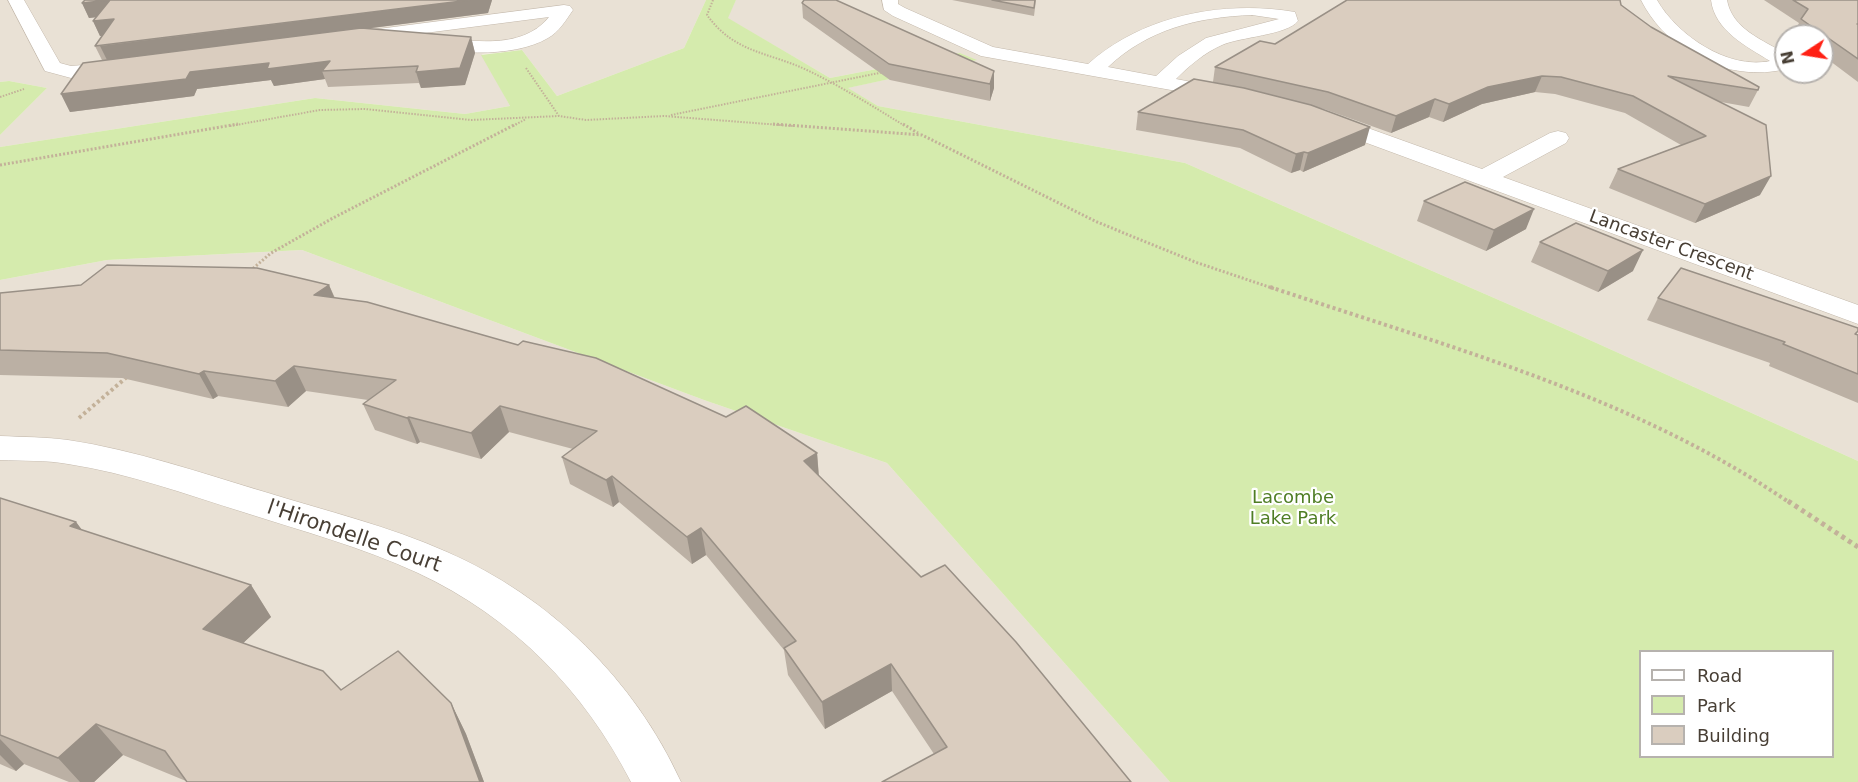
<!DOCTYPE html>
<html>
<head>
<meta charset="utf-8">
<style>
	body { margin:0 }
	#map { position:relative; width:1858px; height:782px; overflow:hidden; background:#f4efe7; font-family:"DejaVu Sans",sans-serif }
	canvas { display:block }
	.legend { position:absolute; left:1639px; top:650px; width:195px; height:108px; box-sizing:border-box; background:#fff; border:2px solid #b6b2ae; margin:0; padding:8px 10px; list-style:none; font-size:18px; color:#483f35 }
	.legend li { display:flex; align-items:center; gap:12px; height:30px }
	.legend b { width:30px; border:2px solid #b6b2ae }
	.north { position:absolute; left:1774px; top:24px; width:60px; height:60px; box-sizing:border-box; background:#fff; border:2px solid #b6b2ae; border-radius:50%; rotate:258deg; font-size:16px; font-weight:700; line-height:24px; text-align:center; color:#483f35 }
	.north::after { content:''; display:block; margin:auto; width:21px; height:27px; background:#ff2114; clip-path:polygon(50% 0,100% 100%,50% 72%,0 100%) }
</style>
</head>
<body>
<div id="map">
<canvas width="1858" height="782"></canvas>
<ul class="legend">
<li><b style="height:8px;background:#fff"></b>Road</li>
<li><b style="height:16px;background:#d5ebad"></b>Park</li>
<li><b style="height:16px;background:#dacdbf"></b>Building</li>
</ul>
<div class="north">N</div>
</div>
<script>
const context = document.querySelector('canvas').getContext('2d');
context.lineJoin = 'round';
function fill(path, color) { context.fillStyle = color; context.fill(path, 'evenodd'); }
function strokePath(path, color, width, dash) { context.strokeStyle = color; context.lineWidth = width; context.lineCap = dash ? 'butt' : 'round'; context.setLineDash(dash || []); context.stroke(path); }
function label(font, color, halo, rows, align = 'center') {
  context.font = font + ' "DejaVu Sans",sans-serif'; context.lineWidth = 4.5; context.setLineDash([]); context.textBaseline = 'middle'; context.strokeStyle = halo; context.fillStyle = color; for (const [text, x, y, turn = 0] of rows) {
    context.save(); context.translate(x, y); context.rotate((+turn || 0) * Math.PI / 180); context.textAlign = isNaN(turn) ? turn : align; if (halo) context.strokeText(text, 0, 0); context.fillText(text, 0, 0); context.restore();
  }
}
fill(new Path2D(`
	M 0,0 L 706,0 L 684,48 L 557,96 L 522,50 L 482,54 L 510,106 L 465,114 L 315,98 L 0,147 L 0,135 L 47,88 L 9,81 L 0,82 Z
	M 736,0 L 1858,0 L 1858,461 L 1572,332 L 1185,163 L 878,106 L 847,88 L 976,60 L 960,53 L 830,78 L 727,18 ZM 1786,36 L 1822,36 L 1822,72 L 1786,72 Z
	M 302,250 L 704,400 L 887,463 L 1170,782 L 0,782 L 0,280 L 107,260 Z`), '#e9e1d5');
fill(new Path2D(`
	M 706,0 L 736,0 L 728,18 L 830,78 L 960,53 L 977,60 L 848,88 L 878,106 L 1185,163 L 1572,332 L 1858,461 L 1858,782 L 1170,782 L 887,463 L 704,400 L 302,250 L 107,260 L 0,280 L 0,147 L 315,98 L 465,114 L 510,106 L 481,55 L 522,50 L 557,96 L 684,48 ZM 1640,652 L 1832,652 L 1832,756 L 1640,756 Z
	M 9,81 L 47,88 L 0,135 L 0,82 Z`), '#d5ebad');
const street = new Path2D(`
	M 8,0 L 24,0 L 60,63 L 71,66 L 119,62 L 126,64 L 129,68 L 126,72 L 119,74 L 71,78 L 45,71 Z
	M 882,0 L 898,0 L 898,4 L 905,8 L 993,47 L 1088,64 C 1143,15 1224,0 1295,12 L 1298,21 C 1287,35 1240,37 1222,45 C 1204,53 1189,66 1176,79 L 1234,90 L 1237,94 L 1234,98 L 1227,100 L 981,56 L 893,16 L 884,10 ZM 1252,15 L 1279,19 L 1206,38 L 1178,56 L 1156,76 L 1108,67 C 1148,29 1198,17 1252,15 Z
	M 1641,0 L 1657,0 C 1677,35 1728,70 1770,61 C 1746,46 1715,31 1711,0 L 1727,0 C 1732,29 1763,40 1786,54 L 1786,69 C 1729,83 1667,52 1641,0 Z
	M 564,5 L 570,6 L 573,10 C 566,20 559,32 548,38 C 516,57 457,55 421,46 L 419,42 L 421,38 L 428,36 C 467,40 521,52 549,17 L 355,42 L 349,41 L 346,37 L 349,33 L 355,32 Z
	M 1326,113 L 1482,169 L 1550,133 L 1558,131 L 1566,133 L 1569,138 L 1566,143 L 1503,177 L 1858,305 L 1858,324 L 1318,125 L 1315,120 L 1318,115 Z
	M 0,436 C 23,437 46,437 68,440 C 135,450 201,473 265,492 C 326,511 389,526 447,552 C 550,597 634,679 681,782 L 631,782 C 584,690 512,617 418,573 C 362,547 302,531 243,512 C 185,494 128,473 68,464 C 46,460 23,461 0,460 Z`);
strokePath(street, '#c4b9ac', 1);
strokePath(new Path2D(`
	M 713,0 L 707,15 C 735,54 770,52 809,71 C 842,87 874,107 905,126
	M 526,68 L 559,116
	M 0,97 L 24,89
	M 671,115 L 884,72
	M 230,126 L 320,110 L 365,109 L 471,120 L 559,116 L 586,120 L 664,116 L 793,126
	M 513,126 L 526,119`), '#c3b199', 2, [1.5, 1.5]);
strokePath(new Path2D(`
	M 773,124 L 922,135 L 1097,222 L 1195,262 L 1275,289
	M 903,124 L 918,133
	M 0,165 L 238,124
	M 250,271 L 271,253 L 333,218 L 516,124`), '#c3b199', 3, [2, 2]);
strokePath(new Path2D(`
	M 1270,287 C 1448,347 1634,396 1790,503
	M 79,418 L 128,376`), '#c3b199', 4, [3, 3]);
strokePath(new Path2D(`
	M 1788,501 L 1858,547`), '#c3b199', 5, [4, 4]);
fill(street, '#fff');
fill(new Path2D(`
	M 85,0 L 492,0 L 488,13 L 363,29 L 471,37 L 475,53 L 465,85 L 421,88 L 419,83 L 328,87 L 325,79 L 274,86 L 271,80 L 197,89 L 194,96 L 70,112 L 61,94 L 102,60 L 95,46 L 102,36 L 100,36 L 93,21 L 96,17 L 89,18 L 82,3 Z
	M 952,0 L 1036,0 L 1034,16 Z
	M 1764,0 L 1858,0 L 1858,82 L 1822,55 L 1822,36 L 1795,36 L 1793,35 L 1799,23 Z
	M 802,3 L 994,71 L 994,88 L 990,101 L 890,80 L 803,18 Z
	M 1621,5 L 1651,27 L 1758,90 L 1749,107 L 1721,102 L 1760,195 L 1695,223 L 1609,188 L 1618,169 L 1681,145 L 1625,113 L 1555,94 L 1535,92 L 1482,104 L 1443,122 L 1429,117 L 1391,133 L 1324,109 L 1314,107 L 1365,145 L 1303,172 L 1300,170 L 1291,173 L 1240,148 L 1136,130 L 1138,112 L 1213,82 L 1215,67 Z
	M 1424,201 L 1526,229 L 1486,251 L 1417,221 Z
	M 1540,242 L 1633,271 L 1598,292 L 1531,262 Z
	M 329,285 L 335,298 L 726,417 L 817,453 L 819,476 L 1131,782 L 934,754 L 892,691 L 825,729 L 788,675 L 784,650 L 706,555 L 692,564 L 619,502 L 613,507 L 570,484 L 562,457 L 573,449 L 509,432 L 481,459 L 420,442 L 417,444 L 375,430 L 363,404 L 368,400 L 306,391 L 288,407 L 218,396 L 213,399 L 122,378 L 0,375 L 0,293 Z
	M 1658,298 L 1858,328 L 1858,332 L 1856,334 L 1858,335 L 1858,403 L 1769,366 L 1770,363 L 1647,320 Z
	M 0,498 L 76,522 L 82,530 L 251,585 L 271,617 L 243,643 L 341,690 L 451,703 L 466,734 L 484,782 L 187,782 L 186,781 L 123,755 L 94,782 L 69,782 L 24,764 L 16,771 L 0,764 Z`), '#bbb0a4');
fill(new Path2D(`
	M 110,0 L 117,15 L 89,18 L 82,3 Z
	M 470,0 L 492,0 L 488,13 L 108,62 L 100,46 Z
	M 114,19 L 121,34 L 100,36 L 93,21 Z
	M 471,37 L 475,53 L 465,85 L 421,88 L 416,72 Z
	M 330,61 L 322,71 L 325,79 L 274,86 L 271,80 L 197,89 L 194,96 L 70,112 L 61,94 L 190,72 L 269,63 Z
	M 994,71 L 994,88 L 990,101 L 990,84 Z
	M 1542,76 L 1535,92 L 1482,104 L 1443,122 L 1449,104 L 1488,87 Z
	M 1435,99 L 1429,117 L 1391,133 L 1396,116 Z
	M 1370,127 L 1365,145 L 1303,172 L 1308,153 Z
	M 1304,152 L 1300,170 L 1291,173 L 1296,154 Z
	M 1771,176 L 1760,195 L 1695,223 L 1705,204 Z
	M 1534,209 L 1526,229 L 1486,251 L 1494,230 Z
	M 1643,250 L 1633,271 L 1598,292 L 1608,271 Z
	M 329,285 L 339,309 L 314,295 Z
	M 294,366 L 306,391 L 288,407 L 275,381 Z
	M 204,371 L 218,396 L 213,399 L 199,374 Z
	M 500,406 L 509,432 L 481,459 L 471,433 Z
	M 409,417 L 420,442 L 417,444 L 407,418 Z
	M 817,453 L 819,480 L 804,461 Z
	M 612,476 L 619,502 L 613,507 L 606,480 Z
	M 76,522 L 99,553 L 70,526 Z
	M 701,528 L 706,555 L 692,564 L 687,537 Z
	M 251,585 L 271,617 L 224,661 L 203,629 Z
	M 891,664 L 892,691 L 825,729 L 822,702 Z
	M 451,703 L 466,734 L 484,782 L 480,782 Z
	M 96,724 L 123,755 L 94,782 L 80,782 L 58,758 Z
	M 0,739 L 24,764 L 16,771 L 0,755 Z`), '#999086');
const building = new Path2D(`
	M 85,0 L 470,0 L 95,46 L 114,19 L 93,21 L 110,0 L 82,3 Z
	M 804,0 L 836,0 L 994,71 L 990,84 L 889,64 L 802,3 Z
	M 992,0 L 1035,0 L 1034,8 Z
	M 1347,0 L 1620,0 L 1621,5 L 1651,27 L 1759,87 L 1758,90 L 1668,76 L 1766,125 L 1771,176 L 1705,204 L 1618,169 L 1706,136 L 1633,96 L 1561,77 L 1542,76 L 1488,87 L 1449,104 L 1435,99 L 1396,116 L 1328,92 L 1215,67 L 1260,41 L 1275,44 Z
	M 1793,0 L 1858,0 L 1858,24 L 1857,24 L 1858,24 L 1858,59 L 1801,19 L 1808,9 Z
	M 361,28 L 471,37 L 460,68 L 416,72 L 418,66 L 322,71 L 330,61 L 267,69 L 269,63 L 190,72 L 186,79 L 61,94 L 83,63 Z
	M 1194,79 L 1244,88 L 1311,105 L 1370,127 L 1308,153 L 1304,152 L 1296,154 L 1243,130 L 1138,112 Z
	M 1465,182 L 1534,209 L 1494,230 L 1424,201 Z
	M 1576,223 L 1643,250 L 1608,271 L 1540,242 Z
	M 107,265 L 257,268 L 329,285 L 314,295 L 367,302 L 518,345 L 523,341 L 596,358 L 726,417 L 746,406 L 817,453 L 804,461 L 921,577 L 945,565 L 1016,642 L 1131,782 L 882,782 L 947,747 L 891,664 L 822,702 L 784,648 L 796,641 L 701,528 L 687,537 L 612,476 L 606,480 L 562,457 L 597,431 L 500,406 L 471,433 L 409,417 L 407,418 L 363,404 L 396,380 L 294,366 L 275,381 L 204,371 L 199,374 L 107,353 L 0,350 L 0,293 L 81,285 Z
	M 1681,268 L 1858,328 L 1858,331 L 1855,334 L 1858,335 L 1858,374 L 1783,344 L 1785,342 L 1658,298 Z
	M 0,498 L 76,522 L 70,526 L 251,585 L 203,629 L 323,671 L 341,690 L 398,651 L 451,703 L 480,782 L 187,782 L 165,751 L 96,724 L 58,758 L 0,735 Z`);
fill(building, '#dacdbf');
strokePath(building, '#999086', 1.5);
label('18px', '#483f35', '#fff', [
	["Lancaster Crescent",1671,246,20]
]);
label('18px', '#4f7e25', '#fff', [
	["Lacombe",1293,498],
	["Lake Park",1293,519]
]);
label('21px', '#483f35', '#fff', [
	["l'Hirondelle Court",354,537,19]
]);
</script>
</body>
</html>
